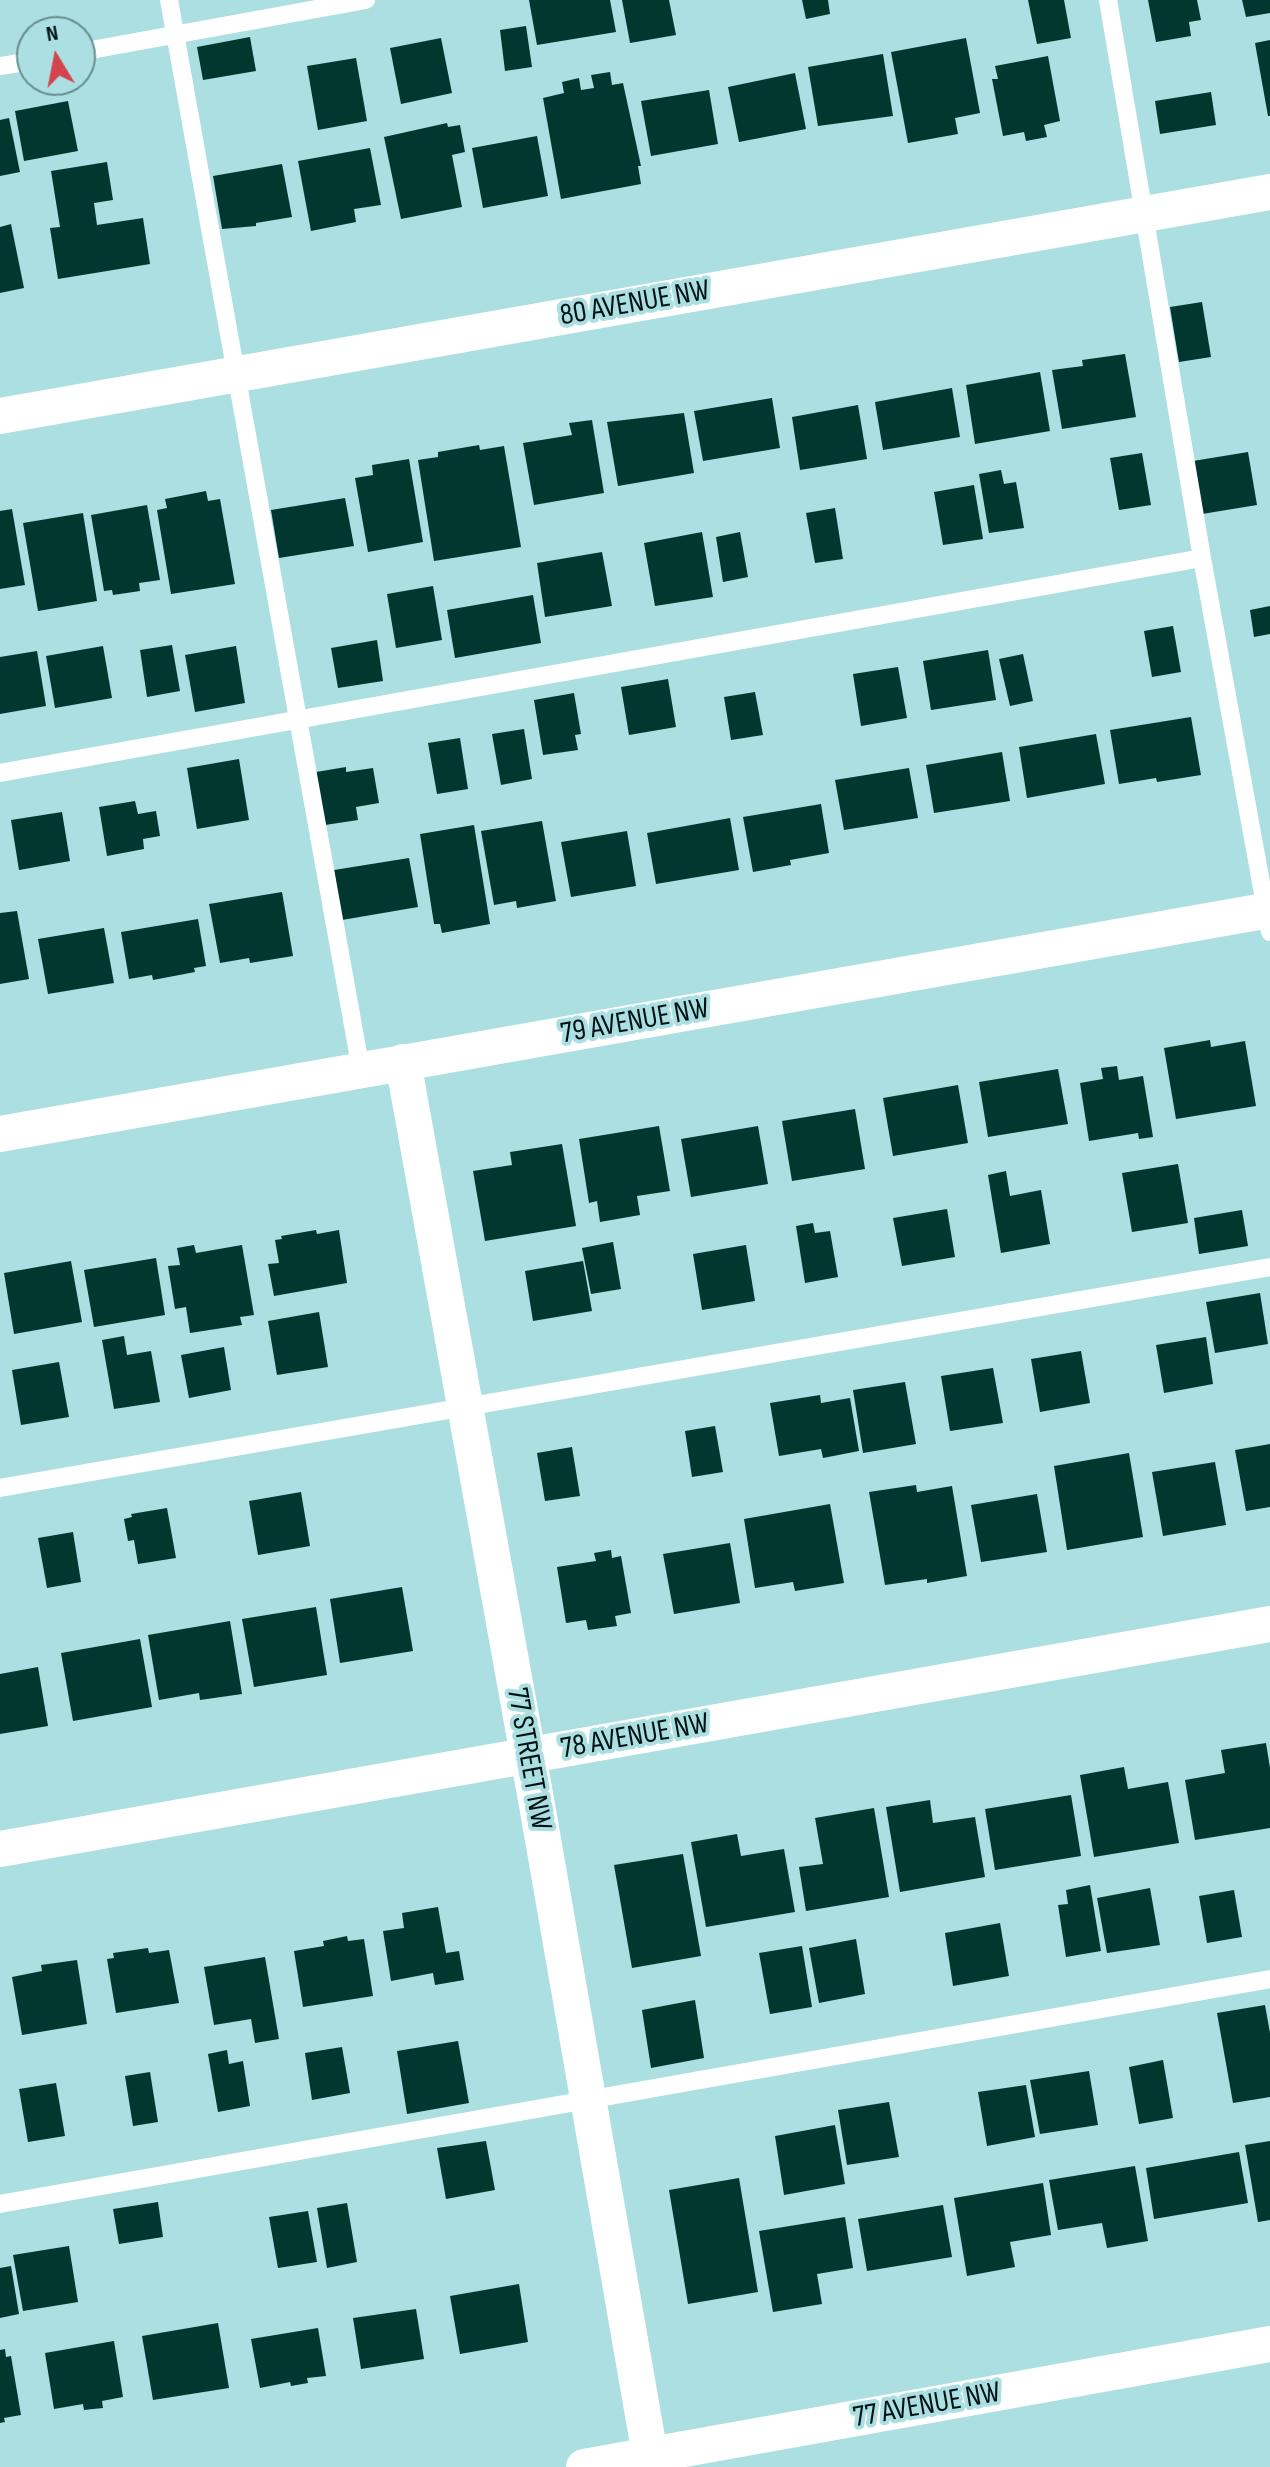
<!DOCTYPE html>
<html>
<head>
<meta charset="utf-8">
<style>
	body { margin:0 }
	#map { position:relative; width:1270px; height:2467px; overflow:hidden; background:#abdfe2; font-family:"Sofia Sans Condensed",sans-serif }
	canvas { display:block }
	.north { position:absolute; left:16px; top:16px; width:80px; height:80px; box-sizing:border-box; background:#abdfe2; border:2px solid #678d8f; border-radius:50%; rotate:350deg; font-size:22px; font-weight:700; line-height:32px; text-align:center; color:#011213 }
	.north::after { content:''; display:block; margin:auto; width:28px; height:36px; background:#d4444f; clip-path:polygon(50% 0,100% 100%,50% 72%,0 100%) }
</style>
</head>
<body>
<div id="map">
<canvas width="1270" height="2467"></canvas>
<div class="north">N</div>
</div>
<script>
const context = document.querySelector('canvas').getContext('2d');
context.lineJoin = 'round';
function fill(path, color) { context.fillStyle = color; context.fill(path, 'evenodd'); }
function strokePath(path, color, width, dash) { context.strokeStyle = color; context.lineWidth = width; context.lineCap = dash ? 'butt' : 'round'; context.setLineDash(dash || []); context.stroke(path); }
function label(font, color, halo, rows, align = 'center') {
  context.font = font + ' "Sofia Sans Condensed",sans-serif'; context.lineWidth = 8; context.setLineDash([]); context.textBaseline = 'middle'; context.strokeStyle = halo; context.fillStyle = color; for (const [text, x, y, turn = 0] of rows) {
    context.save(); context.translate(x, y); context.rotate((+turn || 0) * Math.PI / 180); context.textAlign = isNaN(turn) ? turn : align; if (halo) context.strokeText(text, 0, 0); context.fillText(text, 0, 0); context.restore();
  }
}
fill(new Path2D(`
	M 529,0 L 610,0 L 616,32 L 537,45 Z
	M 622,0 L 669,0 L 676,35 L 630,43 Z
	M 802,0 L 828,0 L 830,14 L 806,19 Z
	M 1028,0 L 1064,0 L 1071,38 L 1037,44 Z
	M 1148,0 L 1197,0 L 1201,20 L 1189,22 L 1191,36 L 1156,42 Z
	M 1242,0 L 1270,0 L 1270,13 L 1246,17 Z
	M 526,26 L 532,67 L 505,71 L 500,30 Z
	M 250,37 L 256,71 L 203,80 L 197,47 Z
	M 441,38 L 452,93 L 401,104 L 390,48 Z
	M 966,38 L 980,113 L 955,118 L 958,134 L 908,143 L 891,52 Z
	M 1270,40 L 1270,116 L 1268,116 L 1255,43 Z
	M 883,54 L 893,116 L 818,126 L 808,67 Z
	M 1048,56 L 1060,121 L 1044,125 L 1047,137 L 1026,141 L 1024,132 L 1003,136 L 992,79 L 998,79 L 995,66 Z
	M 356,58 L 367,121 L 318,130 L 307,66 Z
	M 610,72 L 612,85 L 623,83 L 641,166 L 638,166 L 641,184 L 561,199 L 543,98 L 564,93 L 562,82 L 579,78 L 581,90 L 594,88 L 591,75 Z
	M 795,73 L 806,129 L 739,142 L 728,87 Z
	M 709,90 L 718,144 L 651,156 L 641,101 Z
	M 1211,92 L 1216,125 L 1160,134 L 1155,101 Z
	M 68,101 L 78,151 L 24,161 L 15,111 Z
	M 9,118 L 20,172 L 0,176 L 0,120 Z
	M 447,123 L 448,127 L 460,125 L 465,152 L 452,155 L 462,207 L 401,219 L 384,137 Z
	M 537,136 L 548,196 L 483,208 L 472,148 Z
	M 370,148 L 381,205 L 354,209 L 356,222 L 311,231 L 298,161 Z
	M 107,162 L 113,200 L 94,203 L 97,225 L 143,218 L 150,264 L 58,279 L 50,228 L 60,227 L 51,171 Z
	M 282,164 L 292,217 L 256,223 L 256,226 L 222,229 L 213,176 Z
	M 11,224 L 24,288 L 0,293 L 0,227 Z
	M 1202,302 L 1211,357 L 1179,362 L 1170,307 Z
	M 1125,354 L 1136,417 L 1062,429 L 1052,370 L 1083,366 L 1082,360 Z
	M 1040,372 L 1050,431 L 975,444 L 966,385 Z
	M 952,388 L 960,437 L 883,450 L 875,402 Z
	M 772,398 L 780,448 L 703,461 L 694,411 Z
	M 858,405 L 867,459 L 800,470 L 792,417 Z
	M 684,413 L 694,473 L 618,486 L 607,422 Z
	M 592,420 L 604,493 L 534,505 L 523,443 L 572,435 L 569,423 Z
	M 479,445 L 480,450 L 504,446 L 521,547 L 434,561 L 418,460 L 438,457 L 438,452 Z
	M 1248,452 L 1257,505 L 1202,514 L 1193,461 Z
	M 1142,453 L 1151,505 L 1119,510 L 1110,458 Z
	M 409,459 L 423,542 L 368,552 L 355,478 L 373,475 L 372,465 Z
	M 1001,470 L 1004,484 L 1016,482 L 1024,528 L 989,533 L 979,474 Z
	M 974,485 L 983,539 L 943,545 L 934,492 Z
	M 206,491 L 208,501 L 220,499 L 235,584 L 171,594 L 157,510 L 167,508 L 165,499 Z
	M 345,498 L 354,546 L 279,558 L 271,510 Z
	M 147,505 L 160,580 L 139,583 L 140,591 L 113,595 L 112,590 L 104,591 L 91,515 Z
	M 835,508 L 843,559 L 815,563 L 806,513 Z
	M 12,509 L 25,585 L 0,589 L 0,511 Z
	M 83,513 L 97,601 L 38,611 L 23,523 Z
	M 702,532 L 713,597 L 655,606 L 644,543 Z
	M 740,532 L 748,577 L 723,582 L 716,537 Z
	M 602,552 L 612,606 L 545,617 L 537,563 Z
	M 433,586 L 442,640 L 396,648 L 387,594 Z
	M 533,595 L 541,643 L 455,658 L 447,610 Z
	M 1270,606 L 1270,634 L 1254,637 L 1250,610 Z
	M 1173,626 L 1181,672 L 1152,677 L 1144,631 Z
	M 377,640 L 383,681 L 338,688 L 331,648 Z
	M 172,645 L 180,691 L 147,697 L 140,650 Z
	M 103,646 L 112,698 L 55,708 L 46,656 Z
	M 236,646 L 245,703 L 195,712 L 185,655 Z
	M 988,650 L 996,700 L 931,710 L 923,661 Z
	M 37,651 L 46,706 L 0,714 L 0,657 Z
	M 1023,654 L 1033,701 L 1010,706 L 999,659 Z
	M 898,667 L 907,718 L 861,726 L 853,674 Z
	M 668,679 L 676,727 L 629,735 L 621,687 Z
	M 755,692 L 763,735 L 731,740 L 724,697 Z
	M 574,693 L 581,734 L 575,735 L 578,750 L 543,755 L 534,700 Z
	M 1191,717 L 1201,775 L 1157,782 L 1156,778 L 1119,784 L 1110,730 Z
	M 524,729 L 532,779 L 501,785 L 492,734 Z
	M 1096,734 L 1105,784 L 1027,798 L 1019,747 Z
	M 460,738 L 468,789 L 437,794 L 428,743 Z
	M 1002,752 L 1010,801 L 934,813 L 926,765 Z
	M 239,759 L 249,820 L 197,829 L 187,768 Z
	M 346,767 L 346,772 L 373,768 L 379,803 L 356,807 L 358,820 L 325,825 L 316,772 Z
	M 909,768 L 918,818 L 844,830 L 835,780 Z
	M 135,801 L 138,814 L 156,811 L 160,836 L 143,839 L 144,849 L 107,856 L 99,807 Z
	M 821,804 L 829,853 L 790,860 L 791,865 L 753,872 L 743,817 Z
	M 62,812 L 70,861 L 19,870 L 11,820 Z
	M 730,818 L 739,870 L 656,884 L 647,833 Z
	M 542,821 L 556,901 L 517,908 L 516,901 L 494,905 L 481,831 Z
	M 474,825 L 490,924 L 442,933 L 440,924 L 434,924 L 420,834 Z
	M 627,831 L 636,886 L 571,897 L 561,842 Z
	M 409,858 L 418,907 L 342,920 L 334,870 Z
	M 282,892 L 293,956 L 250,963 L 249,958 L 220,963 L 209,904 Z
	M 17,911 L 29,979 L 0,984 L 0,913 Z
	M 198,919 L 206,966 L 194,968 L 195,972 L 153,980 L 152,975 L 129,979 L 121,932 Z
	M 104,928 L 114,983 L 48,994 L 38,939 Z
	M 1210,1040 L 1211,1047 L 1245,1041 L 1256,1106 L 1176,1119 L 1164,1048 Z
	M 1117,1066 L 1119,1080 L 1143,1076 L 1153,1137 L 1139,1139 L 1138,1133 L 1089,1141 L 1080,1083 L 1103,1079 L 1101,1068 Z
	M 1058,1069 L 1068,1124 L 988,1137 L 979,1082 Z
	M 958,1085 L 968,1143 L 893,1156 L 883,1098 Z
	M 855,1109 L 865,1169 L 792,1181 L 782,1121 Z
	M 659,1126 L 670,1191 L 637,1196 L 640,1215 L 600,1222 L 597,1201 L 589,1203 L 579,1139 Z
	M 758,1126 L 768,1184 L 691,1197 L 681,1139 Z
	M 562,1144 L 576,1226 L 485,1241 L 473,1171 L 512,1165 L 510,1152 Z
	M 1178,1164 L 1188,1223 L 1132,1232 L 1122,1173 Z
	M 1006,1171 L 1010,1196 L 1041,1190 L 1050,1244 L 1001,1253 L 988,1175 Z
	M 947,1209 L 955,1257 L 902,1266 L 893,1218 Z
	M 1242,1210 L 1248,1246 L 1199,1254 L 1194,1218 Z
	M 813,1223 L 815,1233 L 830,1231 L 838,1277 L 805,1283 L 796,1226 Z
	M 316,1230 L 317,1234 L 339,1230 L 347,1283 L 274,1296 L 268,1264 L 279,1263 L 275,1240 L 282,1239 L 281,1236 Z
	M 613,1242 L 621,1289 L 591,1294 L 582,1248 Z
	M 194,1245 L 196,1253 L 242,1245 L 254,1315 L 240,1317 L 242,1325 L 190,1333 L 186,1307 L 175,1309 L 168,1266 L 180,1265 L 177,1248 Z
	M 746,1245 L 755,1301 L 702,1310 L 693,1254 Z
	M 156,1258 L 165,1315 L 94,1327 L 84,1270 Z
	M 71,1261 L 82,1322 L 14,1334 L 4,1273 Z
	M 583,1261 L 592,1311 L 533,1321 L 525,1271 Z
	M 1260,1293 L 1268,1344 L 1215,1353 L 1206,1302 Z
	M 319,1312 L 328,1367 L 277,1375 L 268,1321 Z
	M 124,1336 L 127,1355 L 151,1351 L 160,1402 L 114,1409 L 102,1340 Z
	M 1206,1337 L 1213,1384 L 1164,1393 L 1156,1345 Z
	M 224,1347 L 231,1390 L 189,1398 L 181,1355 Z
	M 1081,1351 L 1090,1403 L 1040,1412 L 1031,1359 Z
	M 59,1362 L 69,1417 L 21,1425 L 12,1370 Z
	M 993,1368 L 1003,1423 L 950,1431 L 941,1376 Z
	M 905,1382 L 916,1444 L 863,1453 L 853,1390 Z
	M 820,1395 L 821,1403 L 850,1398 L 859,1451 L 823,1458 L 821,1449 L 779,1456 L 770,1403 Z
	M 715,1426 L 723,1472 L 692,1477 L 685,1431 Z
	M 1270,1444 L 1270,1507 L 1246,1511 L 1235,1450 Z
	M 572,1447 L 580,1496 L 545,1501 L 537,1453 Z
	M 1129,1453 L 1143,1537 L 1067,1550 L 1054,1466 Z
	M 1215,1462 L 1226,1525 L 1163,1536 L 1152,1472 Z
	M 916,1485 L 917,1492 L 952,1486 L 967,1576 L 927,1583 L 927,1579 L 885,1585 L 869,1492 Z
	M 301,1492 L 310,1546 L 258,1555 L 249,1501 Z
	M 1037,1494 L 1047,1552 L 981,1562 L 971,1505 Z
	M 830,1504 L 844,1583 L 795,1591 L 793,1582 L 755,1588 L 744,1519 Z
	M 167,1508 L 176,1558 L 138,1564 L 134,1540 L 128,1541 L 124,1519 L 132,1517 L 131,1514 Z
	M 73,1532 L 81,1582 L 47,1588 L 38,1538 Z
	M 730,1543 L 740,1603 L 674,1614 L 663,1554 Z
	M 611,1550 L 612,1558 L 621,1556 L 631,1613 L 615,1616 L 617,1626 L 588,1630 L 586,1620 L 566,1623 L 557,1567 L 596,1561 L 594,1553 Z
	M 402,1587 L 413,1651 L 340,1663 L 330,1599 Z
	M 316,1607 L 327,1675 L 254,1687 L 242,1619 Z
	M 230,1621 L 242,1694 L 200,1700 L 199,1693 L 159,1700 L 148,1635 Z
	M 140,1639 L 152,1707 L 73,1721 L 61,1653 Z
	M 38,1667 L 48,1726 L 0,1734 L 0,1674 Z
	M 1266,1743 L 1270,1768 L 1270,1828 L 1195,1840 L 1185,1780 L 1225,1773 L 1221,1750 Z
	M 1124,1767 L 1128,1789 L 1168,1782 L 1179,1843 L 1094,1857 L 1080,1775 Z
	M 1071,1795 L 1081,1856 L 995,1870 L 985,1809 Z
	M 930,1800 L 933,1823 L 975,1817 L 985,1877 L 900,1892 L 886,1807 Z
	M 874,1808 L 889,1897 L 806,1911 L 799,1867 L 823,1864 L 815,1818 Z
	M 737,1834 L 741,1856 L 784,1849 L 795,1912 L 706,1927 L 691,1842 Z
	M 683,1854 L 701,1956 L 632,1968 L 614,1865 Z
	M 1090,1885 L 1101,1951 L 1066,1957 L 1058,1905 L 1068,1904 L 1066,1890 Z
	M 1150,1888 L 1160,1945 L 1107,1953 L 1097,1898 Z
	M 1234,1890 L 1242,1937 L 1207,1943 L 1199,1896 Z
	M 438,1907 L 446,1953 L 459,1951 L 464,1980 L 435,1985 L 433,1973 L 391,1981 L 383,1931 L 404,1928 L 402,1913 Z
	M 1000,1923 L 1009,1976 L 953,1986 L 945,1933 Z
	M 347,1936 L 348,1941 L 364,1939 L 373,1996 L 303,2007 L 294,1951 L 324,1946 L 323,1941 Z
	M 856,1939 L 865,1994 L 819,2003 L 809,1948 Z
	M 802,1946 L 812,2007 L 770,2014 L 759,1953 Z
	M 148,1948 L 149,1953 L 169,1950 L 179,2003 L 116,2013 L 107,1959 L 114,1958 L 113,1953 Z
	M 265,1957 L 279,2039 L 255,2043 L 251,2019 L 214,2025 L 204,1967 Z
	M 77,1960 L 87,2024 L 22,2035 L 12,1977 L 42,1971 L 41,1965 Z
	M 695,2000 L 704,2058 L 651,2068 L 642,2010 Z
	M 1265,2005 L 1270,2033 L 1270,2097 L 1233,2103 L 1217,2013 Z
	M 458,2041 L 469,2103 L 407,2114 L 397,2051 Z
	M 342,2047 L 350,2093 L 312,2100 L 305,2053 Z
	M 227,2050 L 229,2064 L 243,2061 L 250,2106 L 218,2112 L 208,2054 Z
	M 1163,2060 L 1173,2118 L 1139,2124 L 1129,2067 Z
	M 1089,2071 L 1098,2125 L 1040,2134 L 1030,2080 Z
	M 150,2072 L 158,2122 L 133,2126 L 125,2076 Z
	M 56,2083 L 65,2136 L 28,2142 L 19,2089 Z
	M 1026,2085 L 1035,2137 L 987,2146 L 978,2092 Z
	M 889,2102 L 899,2157 L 847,2165 L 838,2110 Z
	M 835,2125 L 845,2184 L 784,2195 L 775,2136 Z
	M 486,2141 L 495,2190 L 446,2199 L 437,2148 Z
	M 1270,2141 L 1270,2220 L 1258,2222 L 1245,2145 Z
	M 1239,2152 L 1248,2203 L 1154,2219 L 1146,2168 Z
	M 1135,2166 L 1148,2241 L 1107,2248 L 1102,2223 L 1058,2230 L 1049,2180 Z
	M 739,2178 L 758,2292 L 688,2304 L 669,2190 Z
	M 1043,2183 L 1051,2235 L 1010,2242 L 1015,2267 L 967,2276 L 954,2198 Z
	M 158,2202 L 163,2237 L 119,2244 L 113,2209 Z
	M 347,2203 L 357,2262 L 327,2268 L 317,2208 Z
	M 943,2205 L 952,2257 L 867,2271 L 858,2219 Z
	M 308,2211 L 317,2262 L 278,2268 L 269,2217 Z
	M 845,2217 L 853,2268 L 817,2274 L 822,2304 L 773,2312 L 759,2231 Z
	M 69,2246 L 78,2302 L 23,2311 L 13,2255 Z
	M 11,2266 L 19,2314 L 0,2318 L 0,2268 Z
	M 519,2284 L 528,2342 L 460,2354 L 450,2296 Z
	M 416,2309 L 424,2359 L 361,2369 L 353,2318 Z
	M 218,2323 L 229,2388 L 153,2400 L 142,2336 Z
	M 318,2328 L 326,2376 L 307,2378 L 308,2383 L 291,2386 L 290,2382 L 260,2388 L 251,2339 Z
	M 114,2341 L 123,2397 L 102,2401 L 103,2408 L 84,2410 L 83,2404 L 54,2409 L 45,2353 Z
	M 5,2349 L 6,2357 L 11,2356 L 21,2415 L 4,2418 L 5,2422 L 0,2423 L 0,2350 Z`), '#01372f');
strokePath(new Path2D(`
	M 169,0 L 361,1070
	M 1108,0 L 1202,558 L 1270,932
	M 80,52 L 366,0
	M 0,66 L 32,61
	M 0,773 L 1202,558
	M 0,1488 L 1270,1267
	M 0,2204 L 1270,1979`), '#fff', 18);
strokePath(new Path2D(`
	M 0,416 L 1270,192
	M 403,1062 L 537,1805 L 650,2455
	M 0,1134 L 1270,910
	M 0,1849 L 1270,1624
	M 584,2467 L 1270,2344`), '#fff', 36);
label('30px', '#011213', '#abdfe2', [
	["80 AVENUE NW",635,304,-10],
	["79 AVENUE NW",635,1022,-10],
	["78 AVENUE NW",635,1737,-10],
	["77 STREET NW",528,1759,80],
	["77 AVENUE NW",927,2406,-10]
]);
</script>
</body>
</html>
